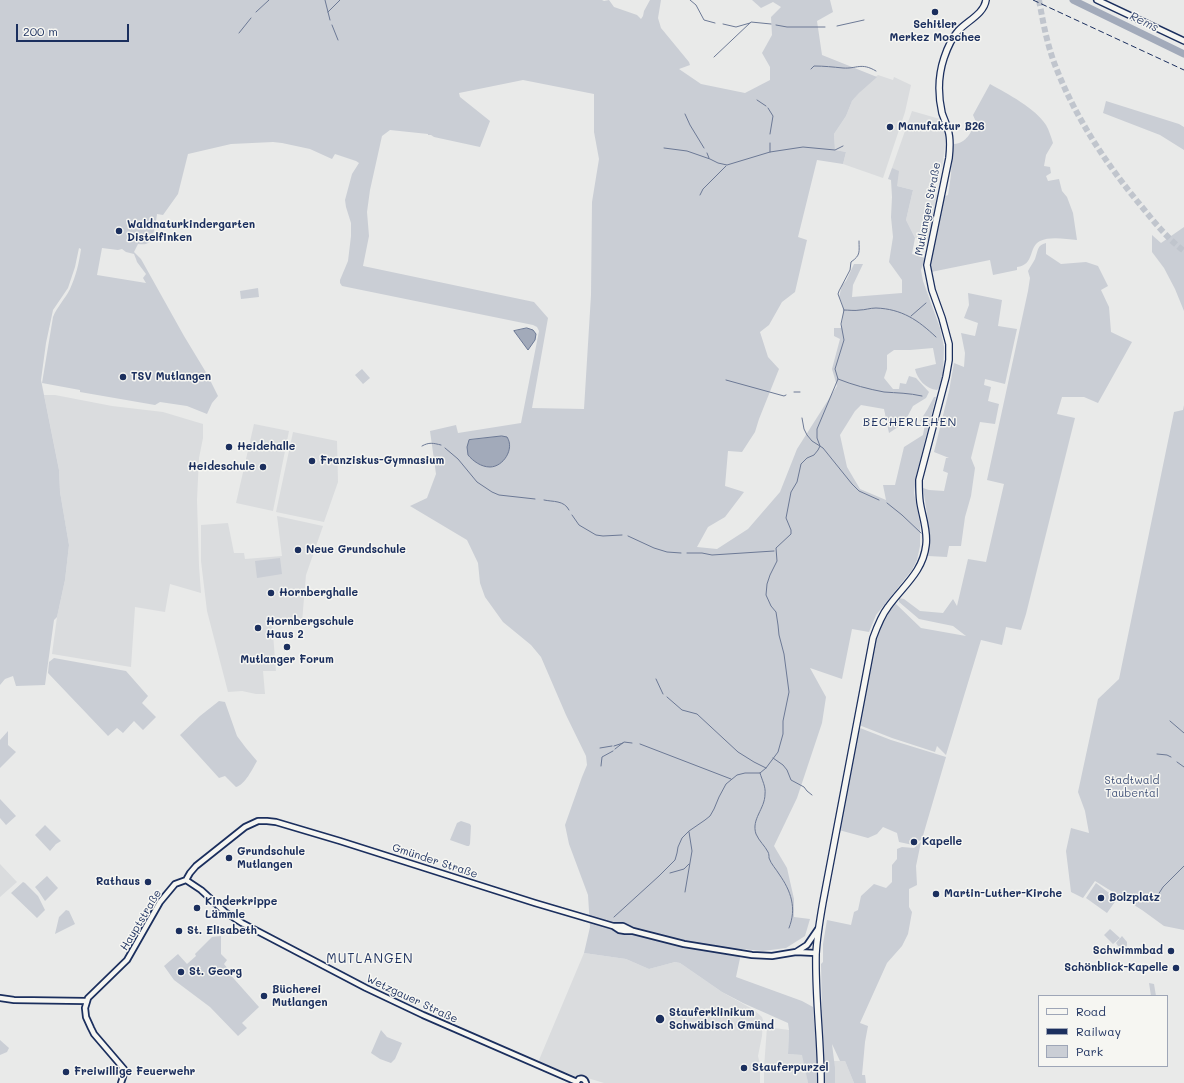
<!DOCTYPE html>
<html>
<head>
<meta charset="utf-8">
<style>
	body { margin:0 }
	#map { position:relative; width:1184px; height:1083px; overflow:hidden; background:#e9eae9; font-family:Mali,sans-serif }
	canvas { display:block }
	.legend { position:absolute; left:1038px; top:995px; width:130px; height:72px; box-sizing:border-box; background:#f6f6f2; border:1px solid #9ea6b7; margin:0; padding:5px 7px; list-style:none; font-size:12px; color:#1b2f5e }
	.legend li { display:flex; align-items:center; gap:8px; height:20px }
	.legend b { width:20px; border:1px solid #9ea6b7 }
	.scale { position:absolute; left:16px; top:24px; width:113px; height:18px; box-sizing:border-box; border:2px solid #1b2f5e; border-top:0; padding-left:5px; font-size:12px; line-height:14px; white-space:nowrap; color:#1b2f5e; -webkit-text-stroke:3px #f6f6f2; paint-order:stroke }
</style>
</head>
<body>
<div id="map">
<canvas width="1184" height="1083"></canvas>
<ul class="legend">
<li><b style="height:5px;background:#f6f6f2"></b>Road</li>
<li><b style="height:5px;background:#1b2f5e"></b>Railway</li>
<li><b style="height:11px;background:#caced5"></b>Park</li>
</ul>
<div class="scale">200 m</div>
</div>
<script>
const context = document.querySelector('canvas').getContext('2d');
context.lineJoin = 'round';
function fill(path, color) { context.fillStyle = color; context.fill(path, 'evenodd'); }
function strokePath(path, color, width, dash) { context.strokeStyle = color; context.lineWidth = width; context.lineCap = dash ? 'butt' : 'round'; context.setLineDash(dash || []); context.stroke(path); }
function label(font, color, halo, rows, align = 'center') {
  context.font = font + ' Mali,sans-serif'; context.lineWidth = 3; context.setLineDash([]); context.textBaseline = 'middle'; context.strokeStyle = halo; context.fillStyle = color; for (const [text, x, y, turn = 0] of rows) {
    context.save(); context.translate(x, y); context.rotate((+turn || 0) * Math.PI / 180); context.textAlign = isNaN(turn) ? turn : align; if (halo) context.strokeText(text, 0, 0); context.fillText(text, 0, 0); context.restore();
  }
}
fill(new Path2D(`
	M 878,75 L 893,80 L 894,77 L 911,85 L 905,112 L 883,178 L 843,164 L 846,152 L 835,150 L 834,134 L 846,116 L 852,101 L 867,83 Z
	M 912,111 L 940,119 L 945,133 L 945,146 L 942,167 L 935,165 L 929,193 L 938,195 L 930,241 L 915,238 L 906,220 L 913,190 L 897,186 L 892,168 Z
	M 44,395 L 55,395 L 112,406 L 163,412 L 203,424 L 203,438 L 199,458 L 197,500 L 199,566 L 201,593 L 170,584 L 165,612 L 135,607 L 131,667 L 52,654 L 57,617 L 65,580 L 69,545 L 60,492 L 59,470 Z
	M 254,424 L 289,431 L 273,511 L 236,503 Z
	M 293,432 L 337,441 L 338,482 L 324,522 L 276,512 Z
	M 277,516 L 323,526 L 306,575 L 302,622 L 272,622 L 276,671 L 263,671 L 265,694 L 256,694 L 242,691 L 228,692 L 207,611 L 201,561 L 201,525 L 228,523 L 234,553 L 244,553 L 245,559 L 282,556 Z
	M 0,864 L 17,882 L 0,897 Z
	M 584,953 L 626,959 L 649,969 L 675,962 L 680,963 L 722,992 L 754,1010 L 762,1017 L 763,1020 L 762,1036 L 758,1056 L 760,1065 L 760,1083 L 604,1083 L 581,1076 L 577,1077 L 540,1062 L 539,1060 Z
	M 767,1027 L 789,1030 L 788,1054 L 803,1055 L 808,1083 L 764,1083 L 764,1068 Z
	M 834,1061 L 845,1061 L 854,1083 L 835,1083 Z`), '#dadcde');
fill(new Path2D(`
	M 0,0 L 602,0 L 604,1 L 609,0 L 614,7 L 637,15 L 641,19 L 643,16 L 644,11 L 650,0 L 661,0 L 658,18 L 661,28 L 689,62 L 690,65 L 679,69 L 701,84 L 745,93 L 770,80 L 770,67 L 762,53 L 772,35 L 771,17 L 781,7 L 773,2 L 761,8 L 752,0 L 830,0 L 833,12 L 817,21 L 822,55 L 877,77 L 859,93 L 852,101 L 846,116 L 834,134 L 835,150 L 846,152 L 843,164 L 817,160 L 798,237 L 807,240 L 795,292 L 782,302 L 769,325 L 760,332 L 768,357 L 779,369 L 759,419 L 755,432 L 742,452 L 728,451 L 725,486 L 744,492 L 725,517 L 708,527 L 697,547 L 717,549 L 748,529 L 780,492 L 797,449 L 837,386 L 832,369 L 840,339 L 834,336 L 834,328 L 841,328 C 843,317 845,307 839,297 L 842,285 L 846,281 L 854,264 L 863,264 L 853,285 L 852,297 L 902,293 L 902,280 L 889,262 L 893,237 L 891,217 L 892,197 L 891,180 L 888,179 L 892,168 L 899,171 L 897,186 L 913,190 L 906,220 L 915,238 L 912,254 L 925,258 L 921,270 L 923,281 L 940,328 L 944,347 L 943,374 L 939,388 L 937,390 C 926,389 917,379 915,369 L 936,364 L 933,348 L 910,350 L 894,350 L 887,355 L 887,369 L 884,378 L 893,389 L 899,389 L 900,383 L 906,384 L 909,376 L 916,378 L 929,392 L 926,398 L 913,406 L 904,423 L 889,433 L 884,409 L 861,405 L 855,411 L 840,435 L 847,467 L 860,489 L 886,500 L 883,485 L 895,485 L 904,447 L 923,435 L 925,424 L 920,421 L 927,410 L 934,397 L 936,397 L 916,476 L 914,493 L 920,523 L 920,546 L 917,560 L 912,570 L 876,615 L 869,632 L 852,629 L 842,679 L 810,668 L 826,697 L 822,723 L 797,798 L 774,846 L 787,868 L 794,899 L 794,917 L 810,919 L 805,936 L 786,948 L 763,951 L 742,949 L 736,977 L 802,1001 L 813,1007 L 817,1055 L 818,1083 L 808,1083 L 802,1055 L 788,1054 L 789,1030 L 788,1023 L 743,1003 L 722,992 L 680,963 L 675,962 L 649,969 L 626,959 L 584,953 L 590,927 L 588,895 L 569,844 L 565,825 L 582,777 L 587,765 L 586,756 L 566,715 L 541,657 L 531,645 L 503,622 L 485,597 L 480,583 L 478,563 L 467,540 L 410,506 L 427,498 L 436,474 L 430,431 L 456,425 L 458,433 L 521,423 L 539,331 L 537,327 L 533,325 L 342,286 L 340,283 L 340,280 L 348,261 L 351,236 L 351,223 L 346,207 L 345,200 L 352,174 L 359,163 L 356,161 L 335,154 L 332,159 L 310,149 L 282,143 L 273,142 L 231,144 L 188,154 L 178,194 L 163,215 L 157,214 C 156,222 154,238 148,243 C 145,245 142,244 138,244 L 134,252 L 141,259 L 184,336 L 207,374 L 218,396 L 212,403 L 207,414 L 187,406 L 160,402 L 155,405 L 80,392 L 80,390 L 42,383 L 53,317 C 57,307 65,299 70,289 C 76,276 79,263 81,249 L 79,248 L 75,267 L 68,288 L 53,310 L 46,343 L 41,380 L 59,470 L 60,492 L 69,545 L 65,580 L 57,617 L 54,620 L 45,685 L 16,686 L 13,676 L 5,679 L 0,685 ZM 523,80 L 594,94 L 594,132 L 599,159 L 592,202 L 591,295 L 584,409 L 532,408 L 548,318 L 534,302 L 363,266 L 369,236 L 367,212 L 370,190 L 382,136 L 390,130 L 428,134 L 428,135 L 431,135 L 434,137 L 480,147 L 490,121 L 460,97 L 459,93 ZM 102,248 L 118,250 L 122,249 L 126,252 L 134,254 L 136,259 L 137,262 L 146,274 L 143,278 L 146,283 L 97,275 Z
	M 990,84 C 1008,94 1035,108 1046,125 C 1049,130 1051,137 1053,143 L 1046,155 L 1044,166 L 1050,167 L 1051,173 L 1046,176 L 1048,181 L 1059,179 L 1062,191 L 1067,197 L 1073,213 L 1077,240 C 1066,239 1050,236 1040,241 C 1028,247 1035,265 1017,267 L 1017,270 L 993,275 L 990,260 L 931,272 L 930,257 L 943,197 L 948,195 L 951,175 L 952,153 L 954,144 C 967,143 971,132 976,122 L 973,115 Z
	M 1106,101 L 1179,124 L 1184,127 L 1184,150 L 1160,135 L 1103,113 Z
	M 1184,227 L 1184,311 L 1175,289 L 1164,268 L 1152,252 L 1152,235 L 1161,243 Z
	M 1046,243 L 1046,254 L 1061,264 L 1086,262 L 1098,266 L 1108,286 L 1101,290 L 1109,307 L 1111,332 L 1132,342 L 1098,403 L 1084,397 L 1062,397 L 1057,414 L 1075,418 L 1026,614 L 1021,630 L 1006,627 L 1002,645 L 981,640 L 946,755 L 937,746 L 935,752 L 892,738 L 859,725 L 875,638 L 887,614 L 895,603 L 921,628 L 966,636 L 953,626 L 919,619 L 899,602 L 899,598 L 904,599 L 920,611 L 943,613 L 953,599 L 957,606 L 968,559 L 986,562 L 1004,484 L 987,480 L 1028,291 L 1030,278 L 1028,271 C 1030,267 1033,263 1035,259 C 1038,251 1037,245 1046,243 Z
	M 258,288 L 259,297 L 241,299 L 240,291 Z
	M 968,293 L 1002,300 L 998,326 L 1017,329 L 1005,384 L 985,379 L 984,385 L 991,387 L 988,401 L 999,404 L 995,424 L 980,422 L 971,458 L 975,468 L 971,496 L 965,517 L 961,546 L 949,546 L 947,557 L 928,556 L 930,533 L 923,488 L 929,490 L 944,491 L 948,473 L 943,471 L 946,458 L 949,458 L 934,452 L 949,391 L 954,363 L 964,367 L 965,353 L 961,333 L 975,336 L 978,323 L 964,318 L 969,305 Z
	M 362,369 L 370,378 L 363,384 L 355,375 Z
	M 1184,405 L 1184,930 L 1164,926 L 1142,910 L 1095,881 L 1083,898 L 1071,892 L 1066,851 L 1071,828 L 1089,833 L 1085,811 L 1078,792 L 1098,699 L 1119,679 L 1174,412 L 1183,410 Z
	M 280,558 L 282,574 L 257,578 L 255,561 Z
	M 54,658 L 126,671 L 148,696 L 142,703 L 156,717 L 143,730 L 134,721 L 123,733 L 117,728 L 108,736 L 48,673 L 49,662 Z
	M 219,701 L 225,702 L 237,736 L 246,748 L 257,761 C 253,768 245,785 236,787 L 225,776 L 219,778 L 180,735 L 200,716 Z
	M 858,728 L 860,728 L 891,740 L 946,757 L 922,839 L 913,845 L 899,842 L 897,833 L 883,827 L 877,834 L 868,838 L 839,830 Z
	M 8,731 L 8,745 L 16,752 L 0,768 L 0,740 Z
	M 0,799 L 16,816 L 6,825 L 0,818 Z
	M 461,821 L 470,824 L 471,826 L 470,844 L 469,846 L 467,846 L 450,840 L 457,823 Z
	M 45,825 L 61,841 L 56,844 L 50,851 L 35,835 Z
	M 921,842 L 916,866 L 917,885 L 909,889 L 909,907 L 912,912 L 908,934 L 902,946 L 887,963 L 860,1023 L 868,1026 L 865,1042 L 862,1075 L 865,1075 L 866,1083 L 854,1083 L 845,1061 L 840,1061 L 832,1044 L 835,1068 L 835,1083 L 824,1083 L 824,1071 L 821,1010 L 822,1010 L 821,964 L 823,962 L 823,944 L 827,920 L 851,925 L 854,912 L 858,910 L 861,896 L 874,884 L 886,888 L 892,882 L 892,865 L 897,859 L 897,849 L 902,847 L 914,848 Z
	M 47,876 L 58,888 L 45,901 L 39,892 L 35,887 Z
	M 23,882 L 25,883 L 38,896 L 45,910 L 37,918 L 11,893 Z
	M 1096,883 L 1117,899 L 1107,913 L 1086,898 Z
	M 66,910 L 69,911 L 75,924 L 55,934 L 59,917 Z
	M 1110,929 L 1120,938 L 1113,944 L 1104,935 Z
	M 221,936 L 221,954 L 227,960 L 224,964 L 228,969 L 227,971 L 259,1007 L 242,1023 L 247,1028 L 238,1036 L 210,1007 L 174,980 L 164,966 L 178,954 L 187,964 L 196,956 L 195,954 L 212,937 Z
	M 1122,936 L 1127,942 L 1127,948 L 1118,946 L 1116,943 Z
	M 1149,983 L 1154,984 L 1156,996 L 1151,996 Z
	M 381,1030 L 387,1037 L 402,1043 L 395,1059 L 391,1063 L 380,1059 L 371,1053 Z
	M 0,1040 L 9,1048 L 7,1052 L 0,1055 Z`), '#caced5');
const water = new Path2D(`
	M 527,328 L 533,330 L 536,334 L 535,340 L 528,350 L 514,331 Z
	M 502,436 L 507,437 C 515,449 503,467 490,467 C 481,467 473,461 468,455 L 467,447 L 469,440 Z`);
fill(water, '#a2aaba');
strokePath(water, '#6c7995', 1);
strokePath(new Path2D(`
	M 325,0 L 330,20
	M 690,0 L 696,5 L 704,20 L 715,23
	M 256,12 L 269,0
	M 328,12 L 340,0
	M 723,24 L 736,27 L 750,23
	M 332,25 L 338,40
	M 776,25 L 787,27 L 825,27
	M 837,26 L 864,20
	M 239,33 L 251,18
	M 714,57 L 751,22 L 771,24
	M 811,69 L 814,66 C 824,66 833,67 843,68 C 857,69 861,62 876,71
	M 757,100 L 766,106
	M 768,108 L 773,116 L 770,134
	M 685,114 L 690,125 L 704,148
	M 664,148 L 687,151 L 710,159 L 718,163 L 727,165 L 770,152 L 803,147 L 835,150 L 843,146
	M 770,152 L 770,143
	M 707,153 L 709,158
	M 700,195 L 703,189 L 726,166
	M 844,310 C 849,310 855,311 860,310 C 865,310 870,308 876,308 C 902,309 918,320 936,337
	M 911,316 L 926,303
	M 838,379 C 853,385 868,389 884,392 C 897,393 909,393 922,396
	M 726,380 L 784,396 L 786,395
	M 794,392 L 800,392
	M 802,418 L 804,429 L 807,435 L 812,441 L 823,448 L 852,484 L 859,491 L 879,500
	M 422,446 C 429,442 433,443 441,445
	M 445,448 L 458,459 L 477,482 L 492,492 L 499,495 L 535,499
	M 544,500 C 553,502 564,500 569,510
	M 887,503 L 902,515 L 921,533
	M 572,515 L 579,525 L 596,535 L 603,536 L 622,535
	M 628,536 L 654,548 L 667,552 L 681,553
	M 687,553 L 702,553 L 712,555 L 774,551
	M 656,679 L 663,694
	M 667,697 L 682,710 L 697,714 L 738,752 L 754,762 L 766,768
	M 1170,721 L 1184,733
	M 640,744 L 731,779
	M 614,746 L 623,743
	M 600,748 L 612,746
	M 615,749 L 624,742 L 632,743
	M 1157,754 L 1167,755 L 1171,757
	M 773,758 L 783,765 L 787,770 L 791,780 L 804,787 L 807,791 L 812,795
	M 1177,762 L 1184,767
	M 601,766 L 602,757 L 613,751
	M 760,773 C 762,780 766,787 765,794 C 765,809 751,819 756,834 C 759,841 765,846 768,852 C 769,854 769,856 769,858 C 771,864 776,869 779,874 C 791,891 797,908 789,928
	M 670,873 L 684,869 L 689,864
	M 685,892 L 692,851 L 689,832
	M 1156,898 L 1163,887 L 1184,866
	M 614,917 L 659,876 L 675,860 L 677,853 L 678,847 L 682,838 L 689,831 L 705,820 L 710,816 L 714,809 L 719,797 L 726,784 L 737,775 L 745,773 L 760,773 L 766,768 L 778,752 L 783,734 L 783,721 L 789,692 L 784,654 L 779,635 L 778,625 L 776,612 L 771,606 L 766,595 L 767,584 L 770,575 L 777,561 L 776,548 L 791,534 L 791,530 L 786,518 L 791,492 L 797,482 L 801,464 L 807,458 L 814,455 L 818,450 L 820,446 L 817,438 L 817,429 L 838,379 L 835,369 L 844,340 L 841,324 L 844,310 L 838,294 L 839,291 L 850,270 L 851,262 C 861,255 859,252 859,241`), '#6c7995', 1);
strokePath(new Path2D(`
	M 1073,0 L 1184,54`), '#a2aaba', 7);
strokePath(new Path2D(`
	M 1039,0 C 1043,22 1047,44 1055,65 C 1075,117 1106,164 1142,207 C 1155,223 1168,239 1184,251`), '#c0c5cd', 6, [6, 3]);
const tertiary = new Path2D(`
	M 186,880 L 201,890 L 225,912 L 242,923 L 366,988 L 423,1015 L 577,1082
	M 614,926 L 623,926 L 633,931
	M 796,952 L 807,945 L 818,929
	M 0,998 L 14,1000 L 86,1001
	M 121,1083 L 124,1074 L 124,1069 L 94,1034 L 91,1028 L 86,1017 L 85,1008 L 88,998 L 127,960 L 160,902 L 175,884 L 186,880 L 190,873 L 196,866 L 245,827 L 258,821 L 267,821 L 276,822 L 340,841 L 535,903 L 613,926 L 619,930 L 625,931 L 633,931 L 684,944 L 752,955 L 772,956 L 796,952 L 816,953
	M 576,1083 L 579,1079 C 582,1078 585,1079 586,1083`);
const secondary = new Path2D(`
	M 1097,0 L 1184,41`);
const primary = new Path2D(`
	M 821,1083 C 821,1040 815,997 816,954 C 817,936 820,919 823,902 L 873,638 C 877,627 881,616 888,607 C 903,586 923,572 926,545 C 928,530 922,516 920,502 C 919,495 919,488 919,480 L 946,377 L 949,360 L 949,344 L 942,318 L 932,290 L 927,265 L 949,158 C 950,149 951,139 948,130 C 947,125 944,119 942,113 C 938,95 938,76 944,58 C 947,49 951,39 958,31 C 967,21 984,14 986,0`);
strokePath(tertiary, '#1b2f5e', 8);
strokePath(secondary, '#1b2f5e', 8);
strokePath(primary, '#1b2f5e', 8);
strokePath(tertiary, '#f6f6f2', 4.5);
strokePath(secondary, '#f6f6f2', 5);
strokePath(primary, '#f6f6f2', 5.5);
strokePath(new Path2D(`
	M 1033,0 L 1184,70`), '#1b2f5e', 1, [6, 3]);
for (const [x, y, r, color] of [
	[935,12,4,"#1b2f5e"],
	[890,127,4,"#1b2f5e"],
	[119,231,4,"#1b2f5e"],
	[123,377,4,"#1b2f5e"],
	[229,447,4,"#1b2f5e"],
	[312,461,4,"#1b2f5e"],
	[263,467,4,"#1b2f5e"],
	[298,550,4,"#1b2f5e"],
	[271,593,4,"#1b2f5e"],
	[258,628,4,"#1b2f5e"],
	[287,647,4,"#1b2f5e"],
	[914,842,4,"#1b2f5e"],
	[229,858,4,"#1b2f5e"],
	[148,882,4,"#1b2f5e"],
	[936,894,4,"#1b2f5e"],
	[1101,898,4,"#1b2f5e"],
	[197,908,4,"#1b2f5e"],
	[179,931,4,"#1b2f5e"],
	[1171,951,4,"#1b2f5e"],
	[1176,968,4,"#1b2f5e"],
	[181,972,4,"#1b2f5e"],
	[264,996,4,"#1b2f5e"],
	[660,1019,5,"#1b2f5e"],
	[744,1068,4,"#1b2f5e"],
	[66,1072,4,"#1b2f5e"]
]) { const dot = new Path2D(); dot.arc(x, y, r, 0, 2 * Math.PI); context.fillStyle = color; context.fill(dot); strokePath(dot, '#f6f6f2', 1.5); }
label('bold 11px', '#1b2f5e', '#f6f6f2', [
	["Sehitler",935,25,"center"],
	["Merkez Moschee",935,38,"center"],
	["Manufaktur B26",898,127],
	["Waldnaturkindergarten",127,225],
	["Distelfinken",127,238],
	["TSV Mutlangen",131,377],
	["Heidehalle",237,447],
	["Franziskus-Gymnasium",320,461],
	["Heideschule",255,467,"right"],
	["Neue Grundschule",306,550],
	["Hornberghalle",279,593],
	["Hornbergschule",266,622],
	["Haus 2",266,635],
	["Mutlanger Forum",287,660,"center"],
	["Kapelle",922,842],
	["Grundschule",237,852],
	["Mutlangen",237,865],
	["Rathaus",140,882,"right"],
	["Martin-Luther-Kirche",944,894],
	["Bolzplatz",1109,898],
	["Kinderkrippe",205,902],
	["Lämmle",205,915],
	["St. Elisabeth",187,931],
	["Schwimmbad",1163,951,"right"],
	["Schönblick-Kapelle",1168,968,"right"],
	["St. Georg",189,972],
	["Bücherei",272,990],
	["Mutlangen",272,1003],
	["Stauferklinikum",669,1013],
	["Schwäbisch Gmünd",669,1026],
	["Stauferpurzel",752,1068],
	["Freiwillige Feuerwehr",74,1072]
], 'left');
label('11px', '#1b2f5e', '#f6f6f2', [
	["Mutlanger Straße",928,209,-79],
	["Gmünder Straße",435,861,18],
	["Hauptstraße",141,920,-59],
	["Wetzgauer Straße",412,999,25]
]);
label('11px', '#47577c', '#f6f6f2', [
	["Stadtwald",1132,781],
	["Taubental",1132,794]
]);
label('italic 12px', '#44547a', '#f6f6f2', [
	["Rems",1144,22,26]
]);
context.letterSpacing = '1px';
label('12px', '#1b2f5e', '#f6f6f2', [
	["BECHERLEHEN",910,422]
]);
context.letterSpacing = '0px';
context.letterSpacing = '1px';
label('13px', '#1b2f5e', '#f6f6f2', [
	["MUTLANGEN",370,959]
]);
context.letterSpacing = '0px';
</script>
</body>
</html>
